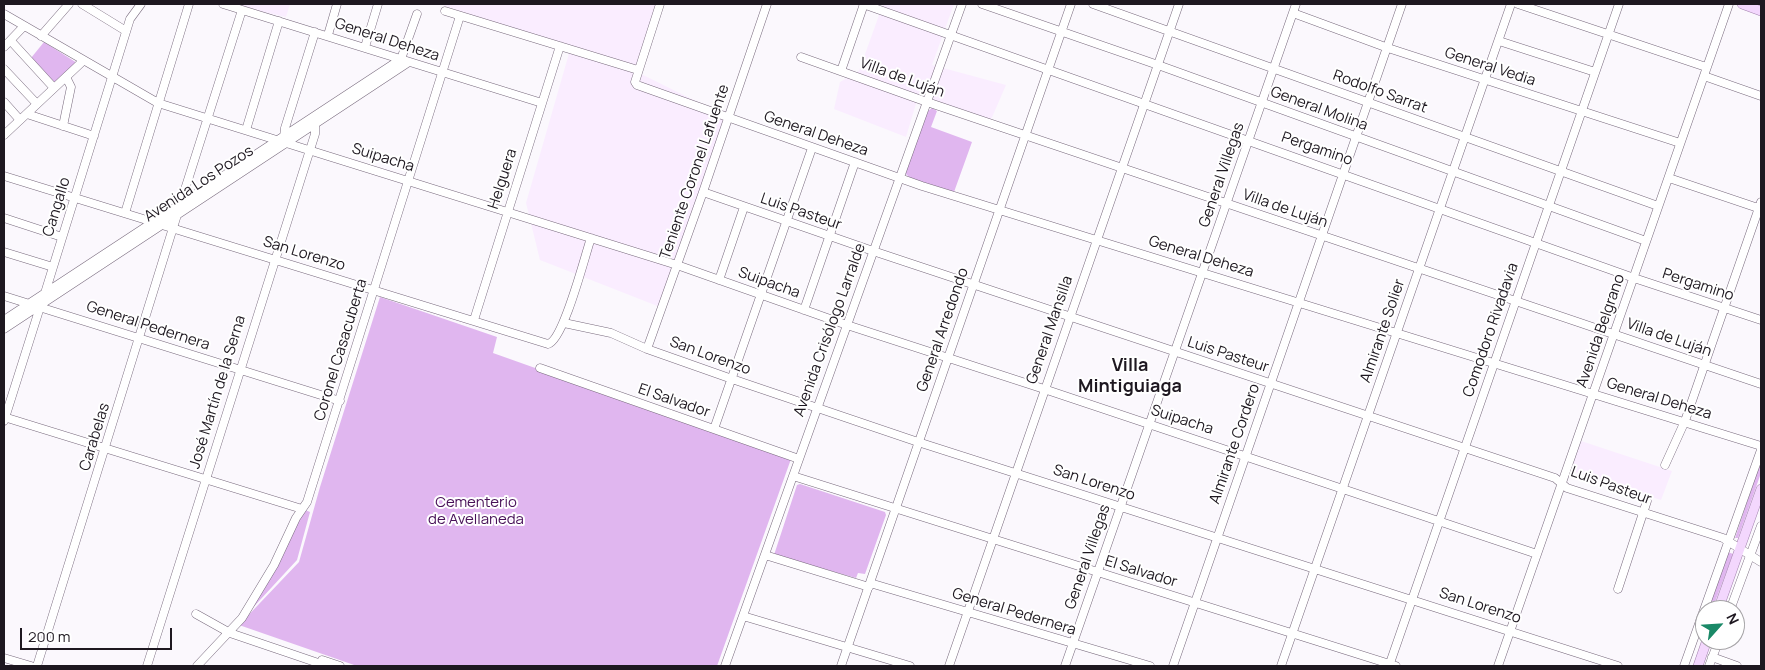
<!DOCTYPE html>
<html>
<head>
<meta charset="utf-8">
<style>
	body { margin:0 }
	#map { position:relative; width:1765px; height:670px; overflow:hidden; background:#fbf8fd; font-family:Manrope,sans-serif }
	canvas { display:block }
	.frame { position:absolute; inset:0; border:5px solid #1e1820; pointer-events:none }
	.north { position:absolute; left:1695px; top:600px; width:50px; height:50px; box-sizing:border-box; background:#fff; border:1px solid #a5a3a6; border-radius:50%; rotate:64deg; font-size:14px; font-weight:700; line-height:20px; text-align:center; color:#1e1820 }
	.north::after { content:''; display:block; margin:auto; width:18px; height:22px; background:#1a8967; clip-path:polygon(50% 0,100% 100%,50% 72%,0 100%) }
	.scale { position:absolute; left:20px; top:628px; width:152px; height:22px; box-sizing:border-box; border:2px solid #1e1820; border-top:0; padding-left:6px; font-size:15px; line-height:18px; white-space:nowrap; color:#1e1820; -webkit-text-stroke:4px #fff; paint-order:stroke }
</style>
</head>
<body>
<div id="map">
<canvas width="1765" height="670"></canvas>
<div class="frame"></div>
<div class="north">N</div>
<div class="scale">200 m</div>
</div>
<script>
const context = document.querySelector('canvas').getContext('2d');
context.lineJoin = 'round';
function fill(path, color) { context.fillStyle = color; context.fill(path, 'evenodd'); }
function strokePath(path, color, width, dash) { context.strokeStyle = color; context.lineWidth = width; context.lineCap = dash ? 'butt' : 'round'; context.setLineDash(dash || []); context.stroke(path); }
function label(font, color, halo, rows, align = 'center') {
  context.font = font + ' Manrope,sans-serif'; context.lineWidth = 4; context.setLineDash([]); context.textBaseline = 'middle'; context.strokeStyle = halo; context.fillStyle = color; for (const [text, x, y, turn = 0] of rows) {
    context.save(); context.translate(x, y); context.rotate((+turn || 0) * Math.PI / 180); context.textAlign = isNaN(turn) ? turn : align; if (halo) context.strokeText(text, 0, 0); context.fillText(text, 0, 0); context.restore();
  }
}
fill(new Path2D(`
	M 229,4 L 290,4 L 286,17 Z
	M 440,4 L 657,4 L 635,71 L 726,116 L 660,307 L 540,260 L 526,203 L 570,50 Z
	M 883,4 L 954,4 L 932,65 L 1006,85 L 990,122 L 918,97 L 906,137 L 834,109 L 840,82 L 859,71 Z
	M 1581,441 L 1672,471 L 1661,500 L 1571,471 Z`), '#faedff');
fill(new Path2D(`
	M 44,42 L 77,63 L 54,85 L 31,58 Z
	M 932,108 L 937,111 L 931,127 L 972,142 L 954,192 L 910,178 L 905,173 L 928,111 Z
	M 380,297 L 497,337 L 493,353 L 791,459 L 717,666 L 357,666 L 239,625 L 299,562 L 320,487 Z
	M 1761,460 L 1761,473 L 1738,538 L 1735,538 Z
	M 800,484 L 885,512 L 886,515 L 865,574 L 858,573 L 856,578 L 774,555 L 797,485 Z
	M 305,510 L 310,512 L 297,560 L 247,614 Z
	M 1728,552 L 1733,554 L 1712,610 L 1707,610 Z`), '#e0b6ef');
const minor = new Path2D(`
	M 82,4 L 126,31
	M 223,4 L 542,103
	M 660,4 L 635,82 L 637,85 L 922,186 L 1761,446
	M 863,4 L 1634,278 L 1761,320
	M 982,4 L 1158,65 L 1646,241
	M 1093,4 L 1658,206
	M 1518,4 L 1706,67
	M 445,11 L 638,70
	M 1293,13 L 1388,48 L 1680,143
	M 4,14 L 158,103 L 677,265 L 847,325 L 1044,389 L 1537,554
	M 328,35 L 337,4
	M 41,36 L 69,4
	M 11,41 L 54,88
	M 1499,41 L 1595,72
	M 4,47 L 24,26
	M 365,47 L 378,4
	M 801,57 L 927,102 L 1761,384
	M 4,69 L 37,104
	M 841,71 L 864,4
	M 1704,76 L 1761,96
	M 4,102 L 20,120
	M 27,114 L 94,136
	M 63,126 L 71,87 L 66,77
	M 246,130 L 279,21
	M 4,135 L 83,61
	M 284,137 L 285,128 L 315,32
	M 4,176 L 153,222
	M 1669,178 L 1761,209
	M 703,192 L 873,251 L 1555,478 L 1567,488 L 1723,538 L 1761,562
	M 180,205 L 242,10
	M 125,213 L 189,4
	M 4,218 L 62,237
	M 162,225 L 548,344 C 564,340 585,255 591,238
	M 4,252 L 53,267
	M 719,280 L 744,207
	M 45,293 L 130,19 L 141,4
	M 4,296 L 340,401
	M 804,310 L 855,162
	M 4,320 L 401,59 L 417,14
	M 474,320 L 560,46
	M 564,323 L 611,333 L 647,349 L 732,379 L 918,442 L 1618,666
	M 4,329 L 409,62
	M 647,349 L 703,192 L 767,4
	M 540,368 L 799,459
	M 4,417 L 302,509
	M 4,421 L 41,304
	M 714,429 L 812,148
	M 1665,465 L 1685,421 L 1761,202
	M 793,476 L 1396,666
	M 765,555 L 869,587
	M 870,583 L 1150,666
	M 1618,589 L 1647,501
	M 1730,610 L 1761,526
	M 196,614 L 230,633 L 327,666
	M 743,616 L 910,666
	M 1712,657 L 1737,666
	M 4,658 L 31,666
	M 322,660 L 340,666
	M 37,666 L 177,215
	M 147,666 L 315,134 L 315,126
	M 197,666 L 242,618 L 274,565 L 296,518 L 307,502 L 460,16
	M 725,666 L 962,4
	M 841,666 L 1071,4
	M 949,666 L 1179,4
	M 1065,666 L 1296,4
	M 1173,666 L 1402,4
	M 1281,666 L 1511,4
	M 1389,666 L 1619,4
	M 1498,666 L 1729,4
	M 1684,666 L 1761,450
	M 1709,666 L 1719,640`);
const major = new Path2D(`
	M 1742,4 L 1761,11
	M 1718,610 L 1761,489
	M 1698,666 L 1707,640`);
strokePath(minor, '#796b7e', 9);
strokePath(major, '#a383ae', 10);
strokePath(minor, '#fff', 8);
strokePath(major, '#f3d7fd', 9);
label('15px', '#1e1820', '#fff', [
	["General Deheza",387,40,18],
	["General Vedia",1490,67,18],
	["Villa de Luján",902,78,20],
	["Rodolfo Sarrat",1380,92,20],
	["General Molina",1319,109,20],
	["General Deheza",816,134,19],
	["Pergamino",1317,149,19],
	["Suipacha",383,158,17],
	["Teniente Coronel Lafuente",695,172,-71],
	["General Villegas",1222,175,-71],
	["Helguera",503,179,-72],
	["Avenida Los Pozos",199,184,-33],
	["Cangallo",57,207,-73],
	["Villa de Luján",1285,209,19],
	["Luis Pasteur",801,212,19],
	["San Lorenzo",304,254,17],
	["General Deheza",1201,257,17],
	["Suipacha",769,283,20],
	["Pergamino",1698,285,18],
	["General Pedernera",148,326,18],
	["Avenida Crisólogo Larralde",830,330,-70],
	["General Arredondo",943,330,-71],
	["General Mansilla",1050,330,-71],
	["Comodoro Rivadavia",1491,330,-71],
	["Almirante Solier",1383,331,-71],
	["Avenida Belgrano",1601,331,-71],
	["Villa de Luján",1669,338,19],
	["Coronel Casacuberta",341,350,-73],
	["Luis Pasteur",1228,355,18],
	["San Lorenzo",710,356,20],
	["José Martín de la Serna",218,392,-73],
	["General Deheza",1659,399,17],
	["El Salvador",674,401,19],
	["Suipacha",1182,420,18],
	["Carabelas",95,437,-73],
	["Almirante Cordero",1235,444,-71],
	["San Lorenzo",1094,483,18],
	["Luis Pasteur",1611,486,20],
	["General Villegas",1088,557,-71],
	["El Salvador",1141,572,17],
	["San Lorenzo",1480,606,18],
	["General Pedernera",1014,612,17]
]);
label('15px', '#481158', '#fff', [
	["Cementerio",476,503],
	["de Avellaneda",476,520]
]);
label('bold 18px', '#1e1820', '#fff', [
	["Villa",1130,366],
	["Mintiguiaga",1130,387]
]);
</script>
</body>
</html>
